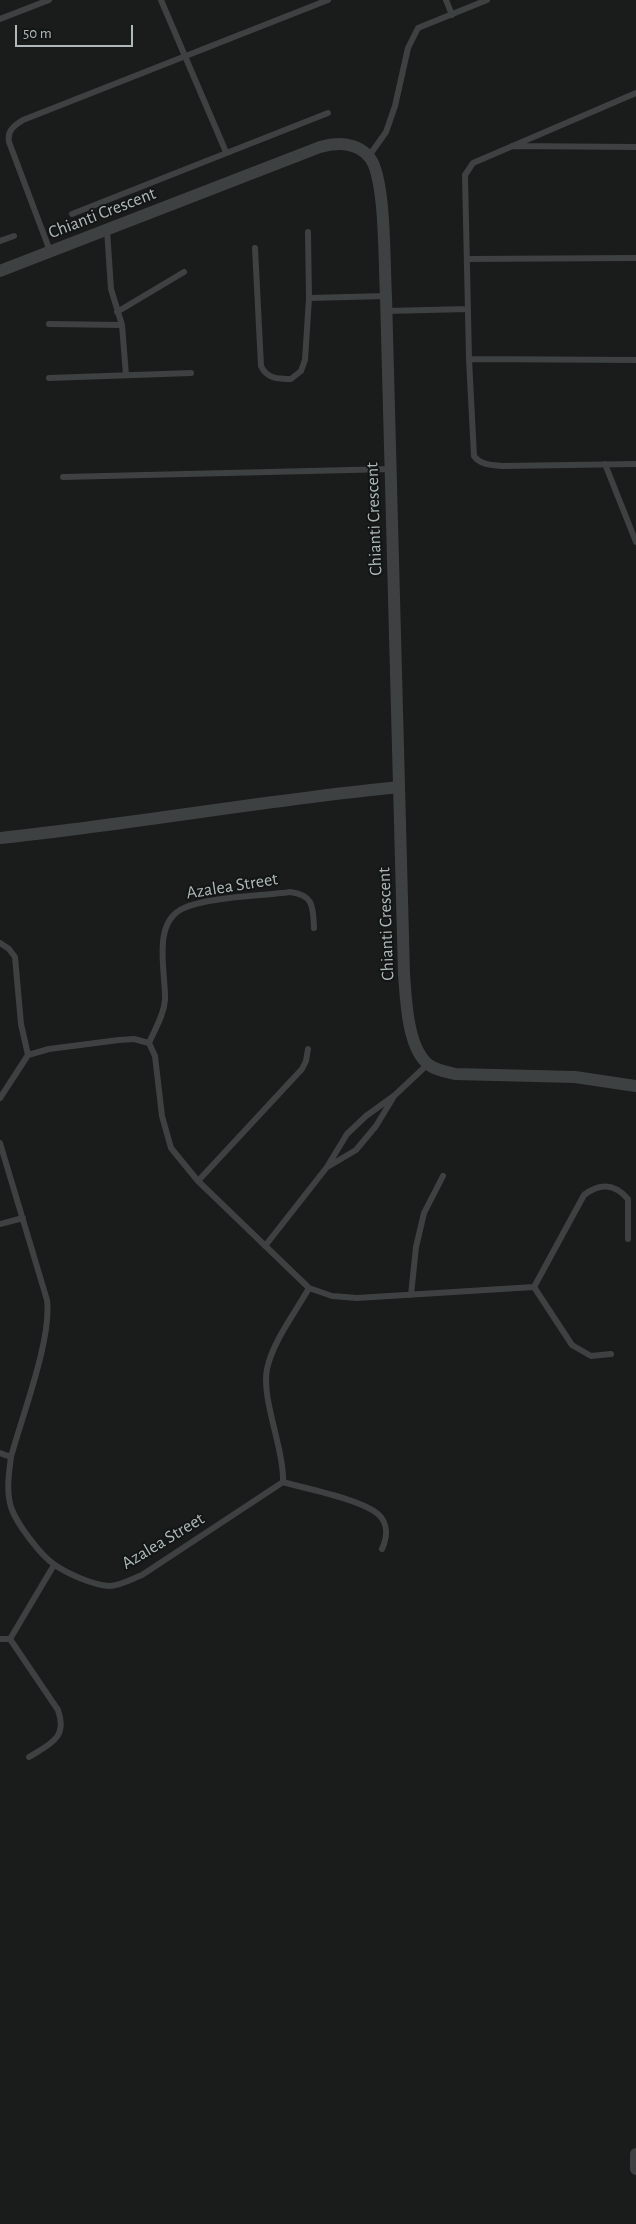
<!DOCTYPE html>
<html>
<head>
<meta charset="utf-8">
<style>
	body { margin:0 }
	#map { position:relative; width:636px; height:2224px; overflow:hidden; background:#1a1b1b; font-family:"Alegreya Sans",sans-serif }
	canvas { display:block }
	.scale { position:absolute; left:15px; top:25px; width:118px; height:22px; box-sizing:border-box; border:2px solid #aeb9b9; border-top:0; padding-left:6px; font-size:15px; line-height:18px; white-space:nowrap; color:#aeb9b9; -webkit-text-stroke:4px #141616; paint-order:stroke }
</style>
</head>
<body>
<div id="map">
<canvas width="636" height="2224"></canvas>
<div class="scale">50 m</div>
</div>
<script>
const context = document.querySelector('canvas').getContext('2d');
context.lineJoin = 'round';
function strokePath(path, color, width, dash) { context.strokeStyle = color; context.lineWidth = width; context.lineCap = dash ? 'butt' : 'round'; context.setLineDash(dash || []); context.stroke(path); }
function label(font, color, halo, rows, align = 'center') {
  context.font = font + ' "Alegreya Sans",sans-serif'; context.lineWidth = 4; context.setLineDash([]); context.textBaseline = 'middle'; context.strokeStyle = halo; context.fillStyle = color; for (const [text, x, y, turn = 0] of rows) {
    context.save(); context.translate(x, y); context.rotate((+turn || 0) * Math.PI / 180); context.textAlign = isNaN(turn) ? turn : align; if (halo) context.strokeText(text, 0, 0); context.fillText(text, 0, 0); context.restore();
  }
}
strokePath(new Path2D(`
	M 161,0 L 226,152
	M 446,0 L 452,15
	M 0,19 L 49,0
	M 636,93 L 473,163 L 465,175 L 469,359 L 474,456 C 480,465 493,465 503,466 L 636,464
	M 512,146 L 636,147
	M 369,156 L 386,132 L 395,106 L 408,48 L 418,28 L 487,0
	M 72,214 L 328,113
	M 107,230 L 111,289 L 122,325 L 126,375
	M 0,241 L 14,236
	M 255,248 L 261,366 C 267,379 278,379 291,379 L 301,371 L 305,360 L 309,298 L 308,232
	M 50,251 L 9,142 C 7,130 14,126 23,120 L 328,0
	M 467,259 L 636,258
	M 309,298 L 386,296
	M 386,311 L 468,309
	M 117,312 L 184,272
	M 49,324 L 122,325
	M 469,359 L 636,360
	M 49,378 L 191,373
	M 605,464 L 636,542
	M 63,477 L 391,469
	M 0,943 L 9,949 L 15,957 L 21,1024 L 28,1055
	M 149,1043 L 155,1056 L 162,1116 L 171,1148 L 198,1181 L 309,1288 L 332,1296 L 357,1298 L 534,1287
	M 149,1043 C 155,1029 164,1015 165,1000 C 166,973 151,922 184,908 C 208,897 262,896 290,892 C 314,895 313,907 314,928
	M 0,1098 L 28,1055 L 49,1049 L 119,1040 L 134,1039 L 149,1043
	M 0,1143 L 47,1300 C 52,1339 22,1416 11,1457 C 9,1473 6,1491 11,1507 C 16,1523 41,1556 55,1565 C 68,1574 93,1585 109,1586 C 120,1586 132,1579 142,1575 L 283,1482
	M 329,1166 L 356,1150 L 376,1126 L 393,1098
	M 198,1181 L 302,1069 L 306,1061 L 308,1049
	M 0,1224 L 23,1218
	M 265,1246 L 327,1167 L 347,1134 L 366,1116 L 395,1095 L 428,1064
	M 534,1287 L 584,1195 C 600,1183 614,1183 628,1199 L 628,1239
	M 534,1287 L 572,1345 L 591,1356 L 611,1354
	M 411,1295 L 416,1247 L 424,1213 L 443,1176
	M 0,1453 L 11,1457
	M 283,1482 C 284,1448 261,1399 267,1369 C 273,1341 295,1313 309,1288
	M 283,1482 C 307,1489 360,1499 378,1514 C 389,1524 387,1538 382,1549
	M 0,1639 L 10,1639 L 54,1565
	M 10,1639 L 58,1710 C 68,1738 50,1744 29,1757`), '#3d4142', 6);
strokePath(new Path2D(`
	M 0,271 L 320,147 C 337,142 358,142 370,158 C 386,179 384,266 386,296 L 404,974 C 406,999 407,1048 429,1065 C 436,1070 446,1072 455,1074 L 575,1077 L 636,1086
	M 0,838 C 134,824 266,800 399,787
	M 636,2154 L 636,2169`), '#3d4142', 12);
label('18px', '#aeb9b9', '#141616', [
	["Chianti Crescent",102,213,-21],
	["Chianti Crescent",374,519,-92],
	["Azalea Street",232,886,-9],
	["Chianti Crescent",386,924,-92],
	["Azalea Street",163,1541,-31]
]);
</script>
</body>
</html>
